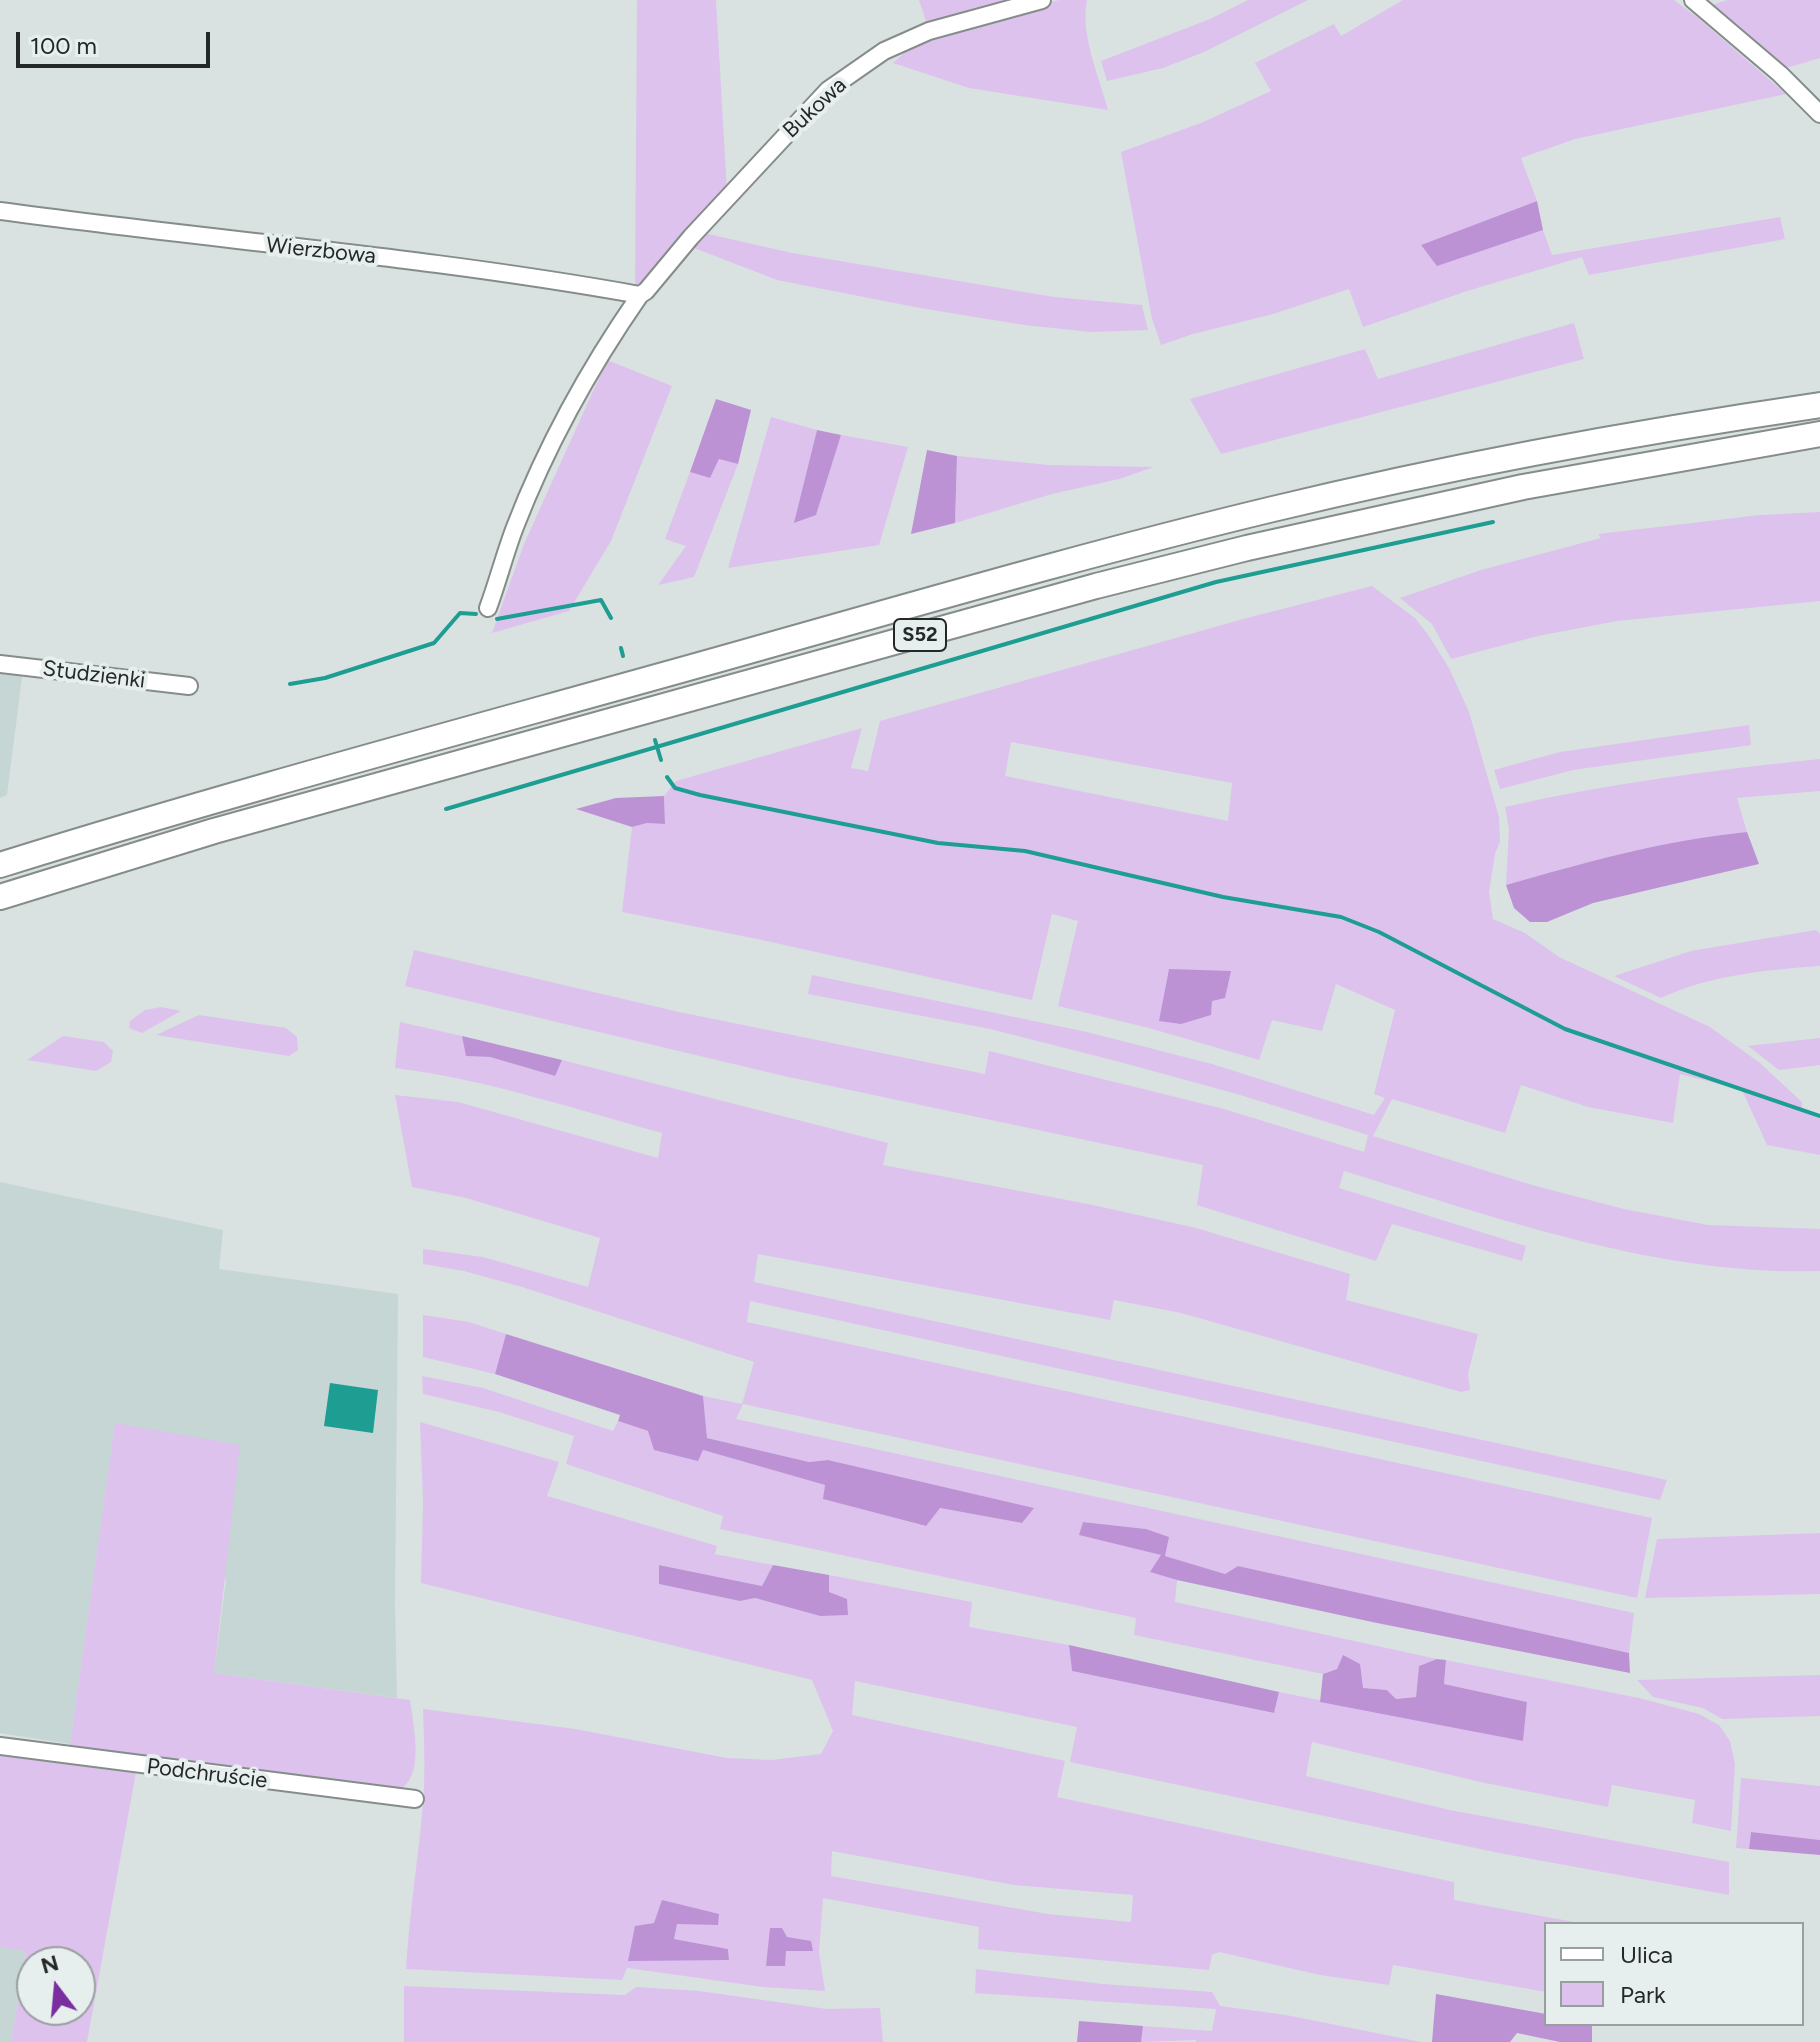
<!DOCTYPE html>
<html>
<head>
<meta charset="utf-8">
<style>
	body { margin:0 }
	#map { position:relative; width:1820px; height:2042px; overflow:hidden; background:#d9e2e0; font-family:Figtree,sans-serif }
	canvas { display:block }
	.legend { position:absolute; left:1544px; top:1922px; width:260px; height:104px; box-sizing:border-box; background:#e7efee; border:2px solid #999f9f; margin:0; padding:10px 14px; list-style:none; font-size:24px; color:#252828 }
	.legend li { display:flex; align-items:center; gap:16px; height:40px }
	.legend b { width:40px; border:2px solid #999f9f }
	.north { position:absolute; left:16px; top:1946px; width:80px; height:80px; box-sizing:border-box; background:#e7efee; border:2px solid #999f9f; border-radius:50%; rotate:344deg; font-size:22px; font-weight:700; line-height:32px; text-align:center; color:#252828 }
	.north::after { content:''; display:block; margin:auto; width:28px; height:36px; background:#7a2ea0; clip-path:polygon(50% 0,100% 100%,50% 72%,0 100%) }
	.scale { position:absolute; left:16px; top:32px; width:194px; height:36px; box-sizing:border-box; border:4px solid #252828; border-top:0; padding-left:10px; font-size:24px; line-height:28px; white-space:nowrap; color:#252828; -webkit-text-stroke:6px #e7efee; paint-order:stroke }
</style>
</head>
<body>
<div id="map">
<canvas width="1820" height="2042"></canvas>
<ul class="legend">
<li><b style="height:10px;background:#fff"></b>Ulica</li>
<li><b style="height:22px;background:#ddc2ee"></b>Park</li>
</ul>
<div class="north">N</div>
<div class="scale">100 m</div>
</div>
<script>
const context = document.querySelector('canvas').getContext('2d');
context.lineJoin = 'round';
function fill(path, color) { context.fillStyle = color; context.fill(path, 'evenodd'); }
function strokePath(path, color, width, dash) { context.strokeStyle = color; context.lineWidth = width; context.lineCap = dash ? 'butt' : 'round'; context.setLineDash(dash || []); context.stroke(path); }
function label(font, color, halo, rows, align = 'center') {
  context.font = font + ' Figtree,sans-serif'; context.lineWidth = 8; context.setLineDash([]); context.textBaseline = 'middle'; context.strokeStyle = halo; context.fillStyle = color; for (const [text, x, y, turn = 0] of rows) {
    context.save(); context.translate(x, y); context.rotate((+turn || 0) * Math.PI / 180); context.textAlign = isNaN(turn) ? turn : align; if (halo) context.strokeText(text, 0, 0); context.fillText(text, 0, 0); context.restore();
  }
}
fill(new Path2D(`
	M 0,666 L 23,669 L 7,795 L 0,798 Z
	M 0,1182 L 223,1230 L 219,1269 L 398,1294 L 395,1602 L 397,1698 L 214,1673 L 226,1580 L 115,1424 L 70,1744 L 0,1733 Z
	M 0,1947 L 26,1950 L 11,2042 L 0,2042 Z`), '#c5d6d4');
fill(new Path2D(`
	M 637,0 L 716,0 L 727,192 L 635,290 Z
	M 919,0 L 1027,0 L 928,27 Z
	M 1059,0 L 1087,0 C 1080,35 1099,76 1108,110 L 969,88 L 893,63 L 914,44 L 946,31 Z
	M 1248,0 L 1308,0 L 1204,52 L 1163,68 L 1107,81 L 1101,61 L 1210,19 Z
	M 1403,0 L 1674,0 L 1697,17 L 1786,94 L 1575,139 L 1521,158 L 1537,201 L 1421,245 L 1437,265 L 1543,230 L 1552,255 L 1780,217 L 1785,239 L 1589,275 L 1582,257 L 1467,291 L 1363,327 L 1349,289 L 1273,314 L 1193,334 L 1161,345 L 1152,319 L 1121,152 L 1201,123 L 1271,91 L 1255,63 L 1334,24 L 1341,36 Z
	M 1727,0 L 1820,0 L 1820,58 L 1786,68 L 1712,5 Z
	M 699,232 L 792,253 L 1054,297 L 1142,305 L 1148,330 L 1091,332 L 1024,325 L 920,308 L 777,280 L 689,246 Z
	M 1574,323 L 1584,359 L 1221,454 L 1190,399 L 1365,349 L 1378,379 Z
	M 607,360 L 672,386 L 611,541 L 569,611 L 492,633 L 524,544 Z
	M 771,417 L 817,430 L 795,523 L 816,514 L 841,435 L 908,447 L 879,545 L 728,568 Z
	M 957,456 L 1049,465 L 1154,467 L 1119,479 L 1052,494 L 955,523 Z
	M 719,459 L 738,464 L 694,577 L 658,585 L 686,546 L 665,539 L 690,472 L 710,478 Z
	M 1820,512 L 1820,601 L 1617,621 L 1538,636 L 1451,659 L 1432,624 L 1400,598 L 1481,570 L 1601,538 L 1598,534 L 1760,515 Z
	M 1372,586 L 1415,618 L 1429,636 L 1449,668 L 1469,712 L 1499,817 L 1500,841 L 1495,854 L 1489,892 L 1493,919 L 1525,933 L 1559,957 L 1710,1027 L 1760,1063 L 1802,1102 L 1802,1110 L 1820,1119 L 1820,1155 L 1767,1145 L 1742,1090 L 1680,1074 L 1673,1123 L 1588,1107 L 1521,1085 L 1505,1133 L 1392,1099 L 1373,1136 L 1532,1185 L 1624,1209 L 1708,1225 L 1820,1229 L 1820,1271 C 1657,1276 1498,1218 1344,1171 L 1339,1188 L 1526,1246 L 1522,1261 L 1392,1224 L 1376,1261 L 1197,1205 L 1203,1165 L 784,1076 L 405,986 L 414,950 L 679,1012 L 985,1074 L 989,1051 L 1224,1109 L 1364,1152 L 1368,1135 L 1237,1094 L 1120,1062 L 990,1029 L 808,994 L 812,975 L 1087,1032 L 1212,1064 L 1374,1115 L 1385,1098 L 1374,1094 L 1395,1010 L 1336,984 L 1322,1031 L 1272,1020 L 1259,1060 L 1149,1028 L 1058,1006 L 1078,921 L 1052,914 L 1032,1000 L 762,940 L 622,912 L 632,827 L 647,823 L 665,824 L 664,796 L 676,781 L 862,728 L 851,768 L 868,771 L 880,721 L 1247,618 ZM 1011,742 L 1232,783 L 1228,821 L 1005,776 Z
	M 1749,725 L 1751,745 L 1573,770 L 1500,789 L 1494,770 L 1560,752 Z
	M 1820,759 L 1820,791 L 1737,798 L 1747,832 C 1664,840 1586,862 1506,885 L 1509,829 L 1505,807 C 1609,783 1714,770 1820,759 Z
	M 1816,930 L 1820,934 L 1820,966 C 1766,970 1710,975 1661,998 L 1614,976 L 1691,951 Z
	M 161,1007 L 181,1011 L 142,1033 L 129,1028 L 130,1021 L 145,1010 Z
	M 199,1015 L 286,1028 L 297,1037 L 298,1050 L 289,1056 L 156,1035 Z
	M 400,1022 L 462,1036 L 467,1056 L 490,1057 L 554,1076 L 562,1060 L 888,1143 L 883,1165 L 1088,1204 L 1196,1228 L 1350,1274 L 1346,1300 L 1478,1334 L 1468,1374 L 1470,1390 L 1461,1392 L 1181,1313 L 1114,1300 L 1110,1320 L 758,1254 L 754,1282 L 1667,1480 L 1660,1500 L 750,1301 L 747,1322 L 1652,1518 L 1637,1598 L 743,1404 L 736,1419 L 1634,1613 L 1629,1653 L 1238,1566 L 1225,1574 L 1165,1556 L 1168,1537 L 1146,1529 L 1083,1522 L 1080,1535 L 1162,1555 L 1151,1572 L 1177,1580 L 1175,1602 L 1437,1659 L 1419,1666 L 1416,1697 L 1396,1699 L 1387,1690 L 1363,1688 L 1343,1656 L 1337,1669 L 1323,1674 L 1134,1635 L 1136,1618 L 720,1529 L 723,1516 L 566,1464 L 574,1436 L 499,1412 L 423,1394 L 422,1376 L 483,1388 L 613,1431 L 618,1421 L 703,1450 L 825,1485 L 824,1499 L 925,1526 L 940,1508 L 1022,1523 L 1033,1508 L 828,1460 L 809,1462 L 707,1438 L 703,1396 L 742,1404 L 754,1362 L 522,1287 L 464,1271 L 423,1264 L 423,1249 L 483,1257 L 588,1287 L 600,1238 L 466,1198 L 412,1187 L 395,1095 L 458,1102 L 658,1158 L 662,1133 C 574,1109 485,1079 395,1068 Z
	M 63,1036 L 104,1042 L 113,1051 L 111,1062 L 96,1071 L 27,1060 Z
	M 1820,1038 L 1820,1065 L 1779,1070 L 1748,1046 Z
	M 423,1315 L 469,1322 L 506,1334 L 495,1374 L 423,1357 Z
	M 420,1422 L 559,1462 L 547,1496 L 717,1546 L 715,1554 L 773,1565 L 762,1586 L 660,1565 L 659,1584 L 740,1601 L 755,1598 L 820,1616 L 829,1592 L 829,1575 L 972,1602 L 969,1627 L 1069,1645 L 1072,1671 L 1273,1713 L 1279,1692 L 1523,1741 L 1527,1702 L 1444,1684 L 1446,1660 L 1639,1698 L 1699,1714 L 1719,1725 L 1730,1741 L 1735,1764 L 1731,1831 L 1692,1823 L 1695,1800 L 1612,1785 L 1608,1807 L 1485,1783 L 1312,1742 L 1306,1776 L 1450,1810 L 1729,1862 L 1729,1895 L 1499,1853 L 1070,1762 L 1077,1727 L 855,1681 L 852,1715 L 1065,1761 L 1057,1797 L 1454,1882 L 1454,1900 L 1585,1924 L 1546,1924 L 1546,1992 L 1393,1965 L 1389,1985 L 1320,1975 L 1219,1952 L 1212,1955 L 1209,1970 L 978,1949 L 979,1927 L 823,1898 L 819,1952 L 825,1991 L 763,1987 L 627,1968 L 622,1980 L 406,1969 C 409,1917 417,1866 422,1815 C 426,1779 424,1744 423,1709 L 575,1729 L 727,1758 L 772,1760 L 821,1754 L 833,1731 L 812,1680 L 421,1583 L 423,1502 ZM 832,1851 L 1014,1885 L 1133,1895 L 1131,1922 L 1048,1914 L 831,1876 ZM 719,1914 L 717,1925 L 676,1923 L 674,1939 L 728,1949 L 729,1959 L 694,1958 L 635,1926 Z
	M 115,1423 L 240,1445 L 214,1673 L 410,1700 C 413,1722 424,1772 403,1787 C 399,1791 389,1792 384,1794 L 72,1748 L 70,1744 Z
	M 1820,1533 L 1820,1594 L 1645,1598 L 1657,1539 Z
	M 1820,1675 L 1820,1716 L 1722,1719 L 1703,1708 L 1653,1697 L 1637,1680 Z
	M 0,1755 L 136,1772 L 87,2042 L 11,2042 L 26,1951 L 0,1947 ZM 80,1962 L 80,2010 L 32,2010 L 32,1962 Z
	M 1741,1778 L 1820,1786 L 1820,1840 L 1751,1832 L 1749,1849 L 1736,1848 Z
	M 976,1969 L 1103,1984 L 1212,1992 L 1220,2006 L 1286,2015 L 1421,2042 L 1196,2042 L 1196,2040 L 1141,2042 L 1143,2026 L 1212,2031 L 1216,2009 L 975,1993 Z
	M 404,1986 L 625,1995 L 636,1987 L 699,1991 L 827,2009 L 880,2008 L 883,2042 L 404,2042 Z`), '#ddc2ee');
fill(new Path2D(`
	M 1537,201 L 1543,230 L 1437,266 L 1421,245 Z
	M 716,399 L 751,410 L 738,464 L 719,459 L 710,478 L 690,472 Z
	M 817,430 L 841,435 L 816,515 L 794,523 Z
	M 927,450 L 957,456 L 955,523 L 911,534 Z
	M 664,796 L 665,824 L 647,823 L 632,827 L 576,809 L 616,798 Z
	M 1747,832 L 1759,864 L 1593,903 L 1547,922 L 1530,922 L 1514,908 L 1506,885 C 1586,862 1664,840 1747,832 Z
	M 1169,969 L 1231,971 L 1225,998 L 1212,1001 L 1211,1015 L 1181,1024 L 1159,1021 Z
	M 462,1036 L 562,1060 L 555,1076 L 490,1057 L 466,1056 Z
	M 506,1334 L 703,1396 L 707,1438 L 809,1462 L 828,1460 L 1034,1508 L 1022,1523 L 940,1508 L 926,1526 L 823,1499 L 825,1485 L 703,1450 L 698,1461 L 654,1450 L 648,1431 L 618,1421 L 620,1415 L 495,1374 Z
	M 1083,1522 L 1146,1529 L 1169,1537 L 1165,1556 L 1225,1574 L 1238,1566 L 1629,1653 L 1630,1673 L 1377,1623 L 1177,1580 L 1150,1572 L 1161,1555 L 1079,1535 Z
	M 659,1565 L 762,1586 L 773,1565 L 829,1575 L 829,1592 L 847,1599 L 848,1615 L 820,1616 L 755,1598 L 740,1601 L 659,1584 Z
	M 1069,1645 L 1279,1692 L 1274,1713 L 1072,1671 Z
	M 1343,1655 L 1360,1664 L 1363,1688 L 1387,1690 L 1396,1699 L 1416,1697 L 1419,1666 L 1437,1659 L 1446,1660 L 1444,1684 L 1527,1702 L 1523,1741 L 1320,1702 L 1323,1674 L 1337,1669 Z
	M 1751,1832 L 1820,1840 L 1820,1855 L 1749,1849 Z
	M 662,1900 L 719,1914 L 718,1925 L 677,1924 L 674,1939 L 728,1949 L 729,1960 L 628,1961 L 635,1926 L 654,1923 Z
	M 770,1928 L 782,1928 L 787,1937 L 811,1941 L 813,1951 L 786,1951 L 785,1966 L 766,1966 Z
	M 1436,1994 L 1546,2014 L 1546,2024 L 1592,2024 L 1592,2042 L 1560,2042 L 1517,2033 L 1510,2042 L 1432,2042 Z
	M 1079,2021 L 1143,2026 L 1141,2042 L 1077,2042 Z`), '#bc92d5');
fill(new Path2D(`
	M 330,1383 L 378,1390 L 373,1433 L 324,1426 Z`), '#1e9d93');
strokePath(new Path2D(`
	M 497,619 L 601,600 L 611,618
	M 621,648 L 623,656
	M 290,684 L 325,678 L 434,643 L 460,613 L 476,614
	M 655,740 L 661,760
	M 667,777 L 675,788 L 700,795 L 938,843 L 1025,851 L 1223,897 L 1341,917 L 1379,932 L 1565,1029 L 1820,1116
	M 446,809 L 1216,582 L 1493,522`), '#1e9d93', 4);
const minor = new Path2D(`
	M 1693,0 L 1780,74 L 1820,114
	M 0,211 C 213,240 429,257 640,295
	M 488,608 C 498,581 505,553 515,527 C 547,444 590,367 640,295 L 646,291 L 691,237 L 828,90 L 884,51 L 929,31 L 1042,0
	M 0,664 L 189,686
	M 0,1746 L 415,1799`);
const highway = new Path2D(`
	M 0,865 C 237,791 478,727 717,660 C 902,608 1086,554 1273,509 C 1454,465 1636,432 1820,405
	M 0,897 L 214,831 L 1096,586 L 1247,548 L 1523,487 L 1820,434`);
strokePath(minor, '#858d8b', 20);
strokePath(highway, '#858d8b', 28);
strokePath(minor, '#fff', 16);
strokePath(highway, '#fff', 24);
for (const [x, y, w] of [
	[920,635,52]
]) { const box = new Path2D(); box.roundRect(x - w / 2, y - 16, w, 32, 6); context.fillStyle = '#e7efee'; context.fill(box); strokePath(box, '#252828', 2); }
label('bold 20px', '#252828', null, [
	["S52",920,635]
]);
label('22px', '#252828', '#e7efee', [
	["Bukowa",815,108,-43],
	["Wierzbowa",321,251,6],
	["Studzienki",94,675,7],
	["Podchruście",207,1774,7]
]);
</script>
</body>
</html>
